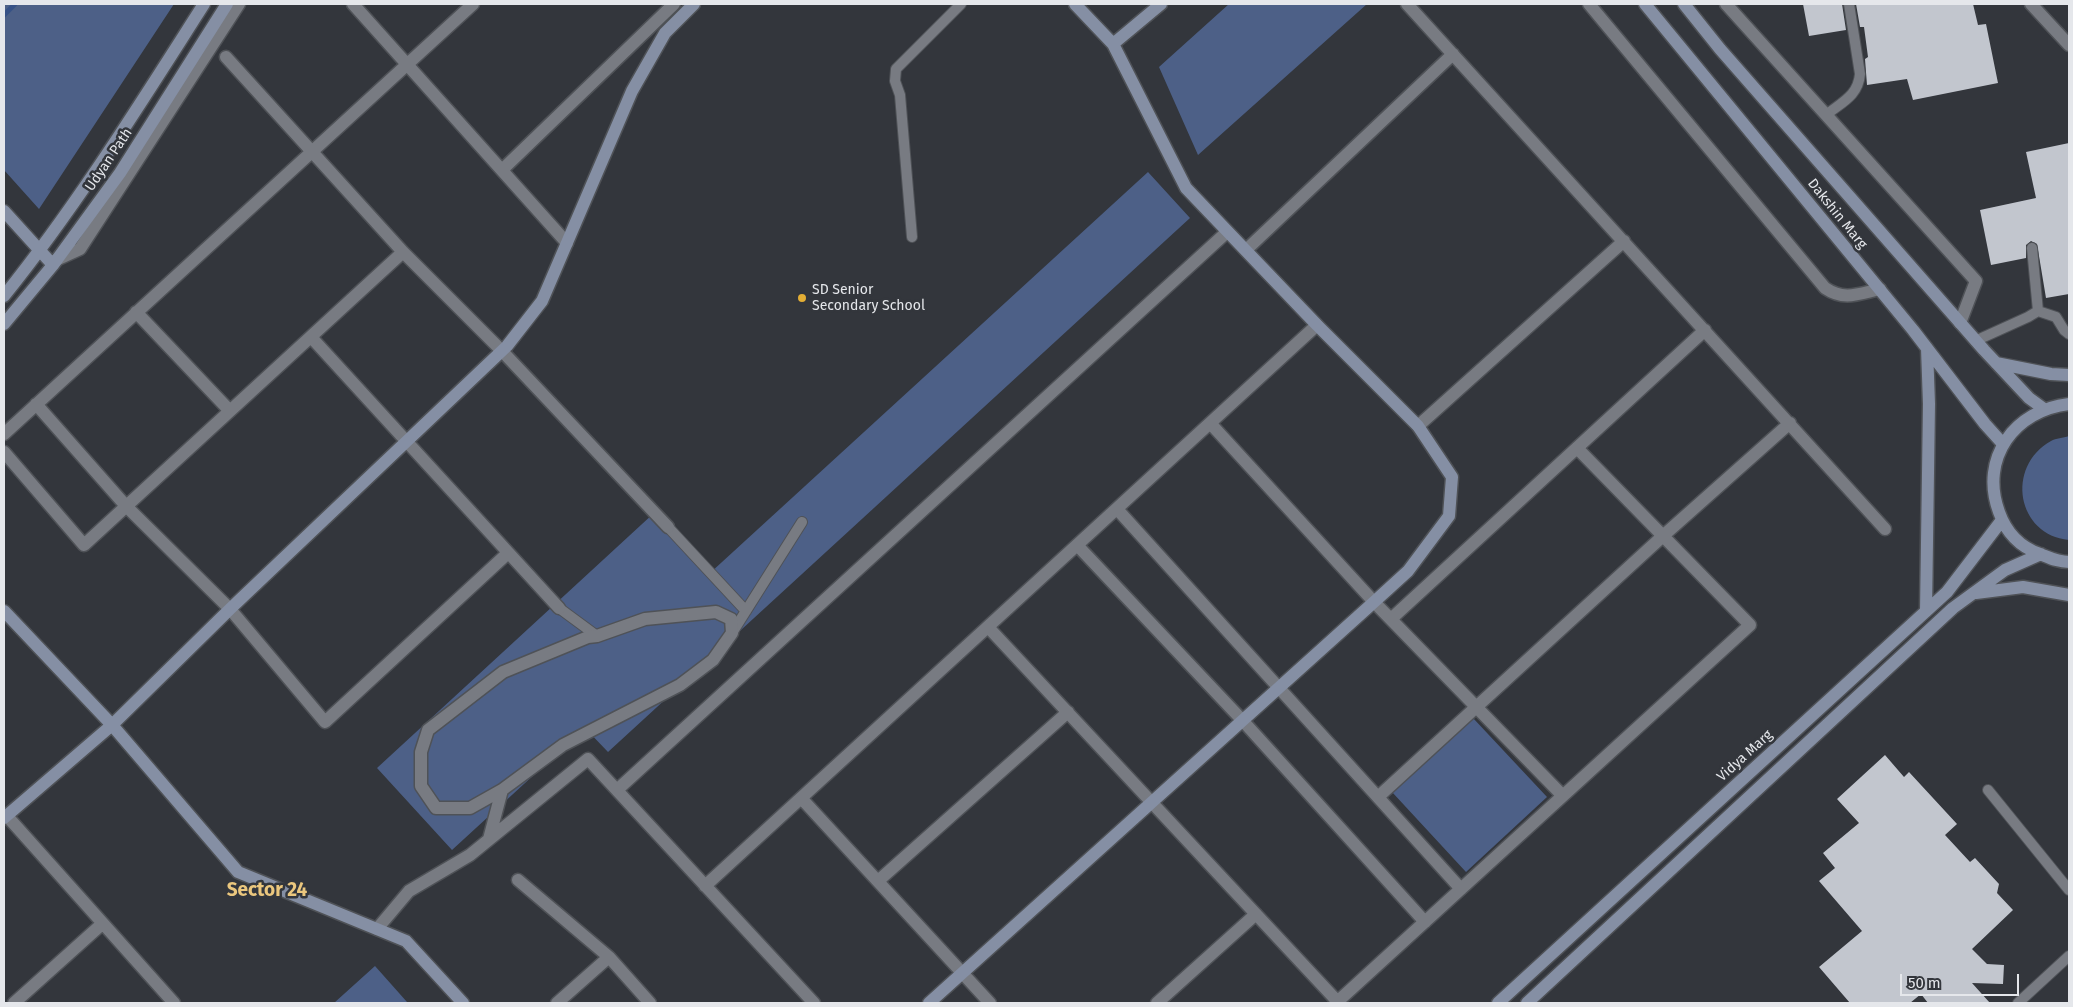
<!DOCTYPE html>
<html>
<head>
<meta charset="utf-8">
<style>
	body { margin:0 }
	#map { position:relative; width:2073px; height:1007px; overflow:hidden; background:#33363c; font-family:"Fira Sans",sans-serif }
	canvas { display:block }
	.frame { position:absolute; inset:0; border:5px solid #e5e7eb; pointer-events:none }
	.scale { position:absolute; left:1900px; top:974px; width:119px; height:22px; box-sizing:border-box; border:2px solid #e5e7eb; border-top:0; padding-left:6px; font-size:15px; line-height:18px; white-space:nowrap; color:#e5e7eb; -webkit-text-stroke:4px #33363c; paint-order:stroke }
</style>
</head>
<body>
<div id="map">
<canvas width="2073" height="1007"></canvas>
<div class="frame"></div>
<div class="scale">50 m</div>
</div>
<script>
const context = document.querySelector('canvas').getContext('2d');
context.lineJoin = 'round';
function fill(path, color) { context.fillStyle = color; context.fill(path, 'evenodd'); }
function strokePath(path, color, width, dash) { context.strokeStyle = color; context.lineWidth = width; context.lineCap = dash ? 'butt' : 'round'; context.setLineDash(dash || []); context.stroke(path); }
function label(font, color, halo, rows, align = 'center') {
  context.font = font + ' "Fira Sans",sans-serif'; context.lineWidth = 5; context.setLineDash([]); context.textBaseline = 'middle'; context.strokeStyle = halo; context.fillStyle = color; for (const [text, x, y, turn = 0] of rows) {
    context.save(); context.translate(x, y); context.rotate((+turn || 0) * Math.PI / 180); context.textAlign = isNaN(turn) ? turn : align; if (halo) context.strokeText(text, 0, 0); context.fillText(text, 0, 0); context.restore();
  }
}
fill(new Path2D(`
	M 4,4 L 174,4 L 39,209 L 4,170 Z
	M 1229,4 L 1367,4 L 1198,155 L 1159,67 Z
	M 1148,172 L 1190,218 L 608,752 L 585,728 L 452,850 L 377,768 L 654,513 L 710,573 Z
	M 2069,436 L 2069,540 C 2017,535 2005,467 2051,441 C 2056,438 2063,438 2069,436 Z
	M 1473,718 L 1547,797 L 1466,872 L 1392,792 Z
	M 375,966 L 407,1002 L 405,1003 L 334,1003 Z`), '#4d6087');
strokePath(new Path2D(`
	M 4,15 L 15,4`), '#375186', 5);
fill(new Path2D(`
	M 1803,4 L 1842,4 L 1846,30 L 1809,36 Z
	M 1856,4 L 1973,4 L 1978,25 L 1986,24 L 1998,83 L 1913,100 L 1907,79 L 1867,85 L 1865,59 L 1868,57 L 1864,27 L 1860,27 Z
	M 2069,143 L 2069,294 L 2046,298 L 2037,244 L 2031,241 L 2026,245 L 2026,258 L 1991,265 L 1980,210 L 2036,198 L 2026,152 Z
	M 1885,755 L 1904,777 L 1909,772 L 1957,824 L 1945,835 L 1970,862 L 1975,858 L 1999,884 L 1997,893 L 2013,910 L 1972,949 L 1987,964 L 2004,965 L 2003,984 L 1972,983 L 1990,1003 L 1928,1003 L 1921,994 L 1910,1003 L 1850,1003 L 1819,967 L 1862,931 L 1819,881 L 1835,868 L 1823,853 L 1859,823 L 1837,799 Z`), '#c2c6ce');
const lane = new Path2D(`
	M 1826,115 C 1842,102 1858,96 1860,74 L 1849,4
	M 912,237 L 900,95 L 895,81 L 896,69 L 961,4
	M 2038,311 L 2056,317 L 2064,330 L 2069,334
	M 1975,341 L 2028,317 L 2038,311 L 2032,248
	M 668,527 L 746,611
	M 559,608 L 597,636
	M 732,633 L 802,522
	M 1988,790 L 2069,890
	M 2018,1003 L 2069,956`);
const street = new Path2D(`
	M 353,4 L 567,243
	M 1407,4 L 1885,529
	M 1589,4 L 1825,288 C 1844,301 1858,294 1880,289
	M 1726,4 L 1976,281 L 1960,323
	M 2031,4 L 2069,45
	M 226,57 L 403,252 L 502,351 L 668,527
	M 502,170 L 674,4
	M 1246,250 L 1453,54
	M 56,260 L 80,249 L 239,4
	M 136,312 L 230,411
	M 311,337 L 559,608
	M 36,404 L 126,506 L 230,609 L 325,722 L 508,553
	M 1210,423 L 1374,602 L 1563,796
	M 1418,426 L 1624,241
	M 4,434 L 473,4
	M 4,452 L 84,545 L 403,252
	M 1117,509 L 1461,889
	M 1077,545 L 1243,721 L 1425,922
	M 1391,619 L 1705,330
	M 988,627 L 1338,1002
	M 617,790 L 1227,232
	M 1378,797 L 1664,535 L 1790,423
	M 802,799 L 990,1003
	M 7,816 L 174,1003
	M 489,839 L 502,790 L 563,745 L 680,685 L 713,660 L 732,633 L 731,619 L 716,612 L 645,619 L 597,636 L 588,637 L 503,672 L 428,730 L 421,752 L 421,786 L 436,808 L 470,808 L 502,790
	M 518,880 L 609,957
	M 878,881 L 1068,712
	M 705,886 L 1317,325
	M 377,929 L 409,891 L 470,855 L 588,759 L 814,1003
	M 14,1003 L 102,924
	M 557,1003 L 609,957 L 650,1003
	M 1157,1003 L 1256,914
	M 1336,1003 L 1750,625 L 1577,448`);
const secondary = new Path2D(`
	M 1645,4 L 1913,330 L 1985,424 L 2003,444
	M 1684,4 L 1720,49 L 1984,350 L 2029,398 L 2044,409
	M 1113,44 L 1161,4
	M 4,211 L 53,265
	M 4,296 C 78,204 140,104 204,4
	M 4,324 L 53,265 L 120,173 L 227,4
	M 1996,363 L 2051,374 L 2069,375
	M 2069,404 C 2015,410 1979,458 1999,512 C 2006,532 2020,547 2040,554 C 2050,558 2058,562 2069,562
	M 1976,593 L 2023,587 L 2069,595
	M 4,611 L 112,725 L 238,872 L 406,941 L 463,1003
	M 1926,611 L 1929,404 L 1927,348
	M 4,818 L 112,725 L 230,609 L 507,346 L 542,301 L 632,91 L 665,33 L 694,4
	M 929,1003 L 1374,602 L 1408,571 L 1449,516 L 1452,477 L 1418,426 L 1317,325 L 1186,188 L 1113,44 L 1075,4
	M 1498,1003 L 1947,592 L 2002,520
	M 1527,1003 L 1953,608 L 2005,570 L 2041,554`);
strokePath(lane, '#4f5257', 12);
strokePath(street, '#4f5257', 15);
strokePath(secondary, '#4f5257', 15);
strokePath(lane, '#787b82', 10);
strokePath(street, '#787b82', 12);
strokePath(secondary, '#858fa4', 12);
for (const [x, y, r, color] of [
	[802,298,5,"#e3ae35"]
]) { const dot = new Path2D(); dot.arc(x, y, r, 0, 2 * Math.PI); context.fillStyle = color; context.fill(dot); strokePath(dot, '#33363c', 2); }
label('14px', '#e5e7eb', '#33363c', [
	["Udyan Path",109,160,-56],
	["Dakshin Marg",1837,214,51],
	["Vidya Marg",1745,756,-42]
]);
label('14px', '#e5e7eb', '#33363c', [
	["SD Senior",812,290],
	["Secondary School",812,306]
], 'left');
label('bold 19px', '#ebc77e', '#33363c', [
	["Sector 24",267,891]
]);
</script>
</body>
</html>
